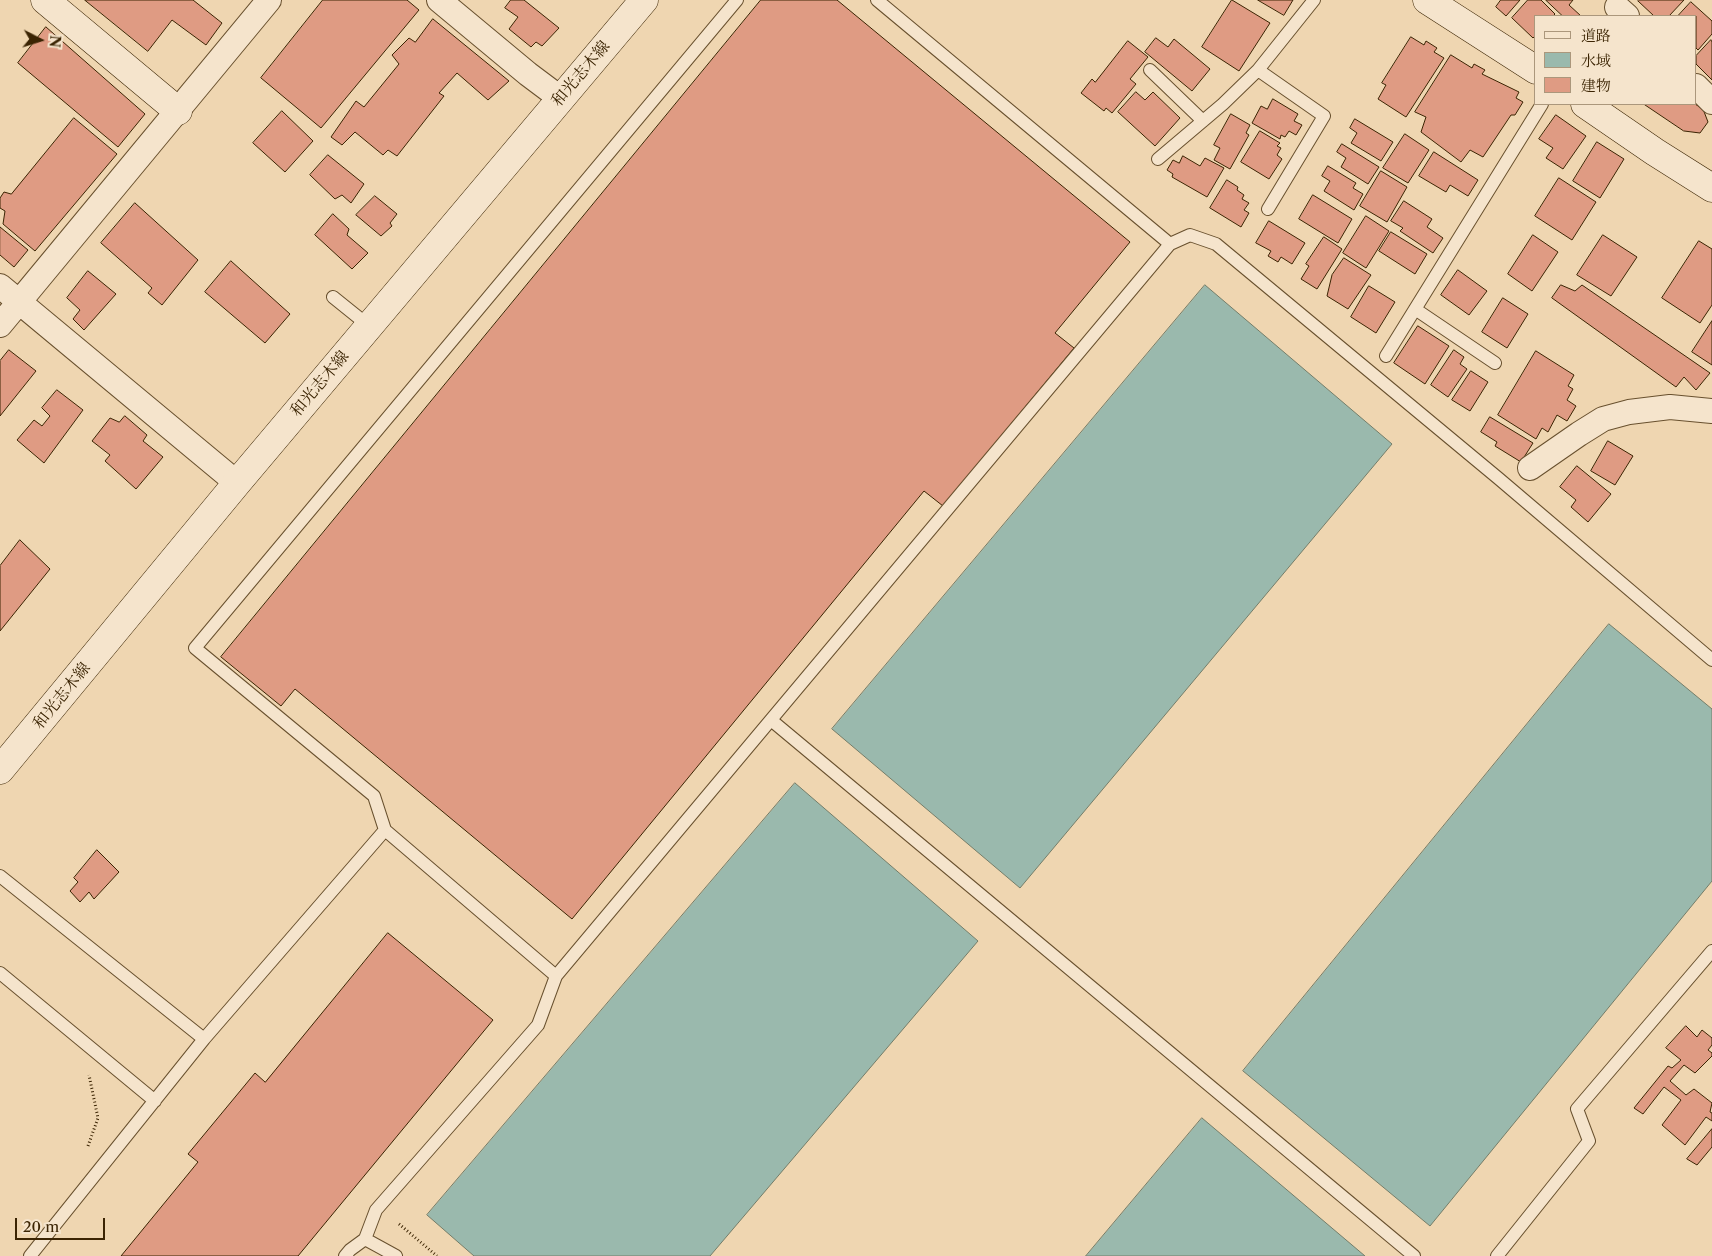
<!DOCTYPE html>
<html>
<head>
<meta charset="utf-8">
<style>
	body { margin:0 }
	#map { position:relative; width:1712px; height:1256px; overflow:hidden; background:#efd6b1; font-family:"Libre Caslon Text","Noto Serif JP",serif }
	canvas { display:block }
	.legend { position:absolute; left:1534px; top:15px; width:162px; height:90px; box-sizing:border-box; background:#f5e4cc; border:1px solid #ab977c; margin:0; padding:6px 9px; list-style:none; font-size:15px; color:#3b2403 }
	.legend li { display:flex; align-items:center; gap:10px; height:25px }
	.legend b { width:25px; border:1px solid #ab977c }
	.north { position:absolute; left:15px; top:15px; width:50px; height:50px; -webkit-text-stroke:4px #f5e4cc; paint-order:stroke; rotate:95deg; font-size:14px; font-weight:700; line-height:20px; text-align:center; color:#3b2403 }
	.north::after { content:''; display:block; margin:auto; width:18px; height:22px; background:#3b2403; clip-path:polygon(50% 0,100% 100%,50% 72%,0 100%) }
	.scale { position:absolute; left:15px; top:1218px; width:90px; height:22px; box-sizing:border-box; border:2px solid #3b2403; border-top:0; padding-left:6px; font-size:15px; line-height:18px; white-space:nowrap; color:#3b2403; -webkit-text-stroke:4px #f5e4cc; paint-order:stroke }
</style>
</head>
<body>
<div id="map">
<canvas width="1712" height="1256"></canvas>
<ul class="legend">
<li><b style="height:6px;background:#f5e4cc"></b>道路</li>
<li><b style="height:14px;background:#9ab9ad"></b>水域</li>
<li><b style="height:14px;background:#df9b83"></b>建物</li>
</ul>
<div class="north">N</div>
<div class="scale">20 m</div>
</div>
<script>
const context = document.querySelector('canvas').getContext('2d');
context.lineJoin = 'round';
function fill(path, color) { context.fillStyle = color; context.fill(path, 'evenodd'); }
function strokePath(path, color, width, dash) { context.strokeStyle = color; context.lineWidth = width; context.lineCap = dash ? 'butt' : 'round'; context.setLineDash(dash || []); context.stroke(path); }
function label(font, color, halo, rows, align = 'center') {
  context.font = font + ' "Libre Caslon Text","Noto Serif JP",serif'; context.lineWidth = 4; context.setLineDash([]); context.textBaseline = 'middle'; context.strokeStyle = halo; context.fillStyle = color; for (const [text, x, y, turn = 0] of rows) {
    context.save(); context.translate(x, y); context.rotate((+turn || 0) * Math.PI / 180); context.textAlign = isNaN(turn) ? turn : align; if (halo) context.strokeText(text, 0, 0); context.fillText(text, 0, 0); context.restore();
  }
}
const water = new Path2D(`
	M 1205,285 L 1392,444 L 1020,888 L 832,729 Z
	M 1609,624 L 1712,709 L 1712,881 L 1430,1226 L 1243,1071 Z
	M 795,783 L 978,941 L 710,1256 L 474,1256 L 427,1215 Z
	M 1202,1118 L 1365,1256 L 1086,1256 Z`);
fill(water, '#9ab9ad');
strokePath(water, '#747d69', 1);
const building = new Path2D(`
	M 85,0 L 193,0 L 222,23 L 206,45 L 172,20 L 148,51 Z
	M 323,0 L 407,0 L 419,10 L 321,128 L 261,78 Z
	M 511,0 L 524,0 L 559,28 L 542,46 L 536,42 L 531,47 L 509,29 L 518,17 L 505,8 Z
	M 761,0 L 837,0 L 1130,242 L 1055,333 L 1074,348 L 943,506 L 924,491 L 572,919 L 295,689 L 281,706 L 221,657 Z
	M 1232,0 L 1270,23 L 1239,71 L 1202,47 Z
	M 1258,0 L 1293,0 L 1284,15 Z
	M 1501,0 L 1520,0 L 1506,16 L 1496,7 Z
	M 1528,0 L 1541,0 L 1555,14 L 1553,16 L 1536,16 L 1536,35 L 1533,38 L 1512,18 Z
	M 1546,0 L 1573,0 L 1569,5 L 1581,16 L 1563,16 Z
	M 1639,0 L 1684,0 L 1669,16 L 1654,16 L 1638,1 Z
	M 1691,2 L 1712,21 L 1712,34 L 1698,50 L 1696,48 L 1696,16 L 1678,16 Z
	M 433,19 L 509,81 L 488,100 L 457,73 L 439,93 L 444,96 L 397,156 L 388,150 L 383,155 L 355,132 L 342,145 L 331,137 L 356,101 L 364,107 L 399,64 L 392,55 L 409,38 L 415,42 Z
	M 46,27 L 145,114 L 118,147 L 18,63 Z
	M 1411,37 L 1424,45 L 1426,41 L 1437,48 L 1434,52 L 1444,58 L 1406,117 L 1378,99 L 1386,85 L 1382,83 Z
	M 1156,38 L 1168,47 L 1174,39 L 1210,69 L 1192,91 L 1145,52 Z
	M 1711,40 L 1712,42 L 1712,80 L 1696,64 L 1696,56 Z
	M 1128,41 L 1148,57 L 1130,79 L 1136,84 L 1112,113 L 1106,108 L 1104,111 L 1081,93 L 1092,79 L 1095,82 Z
	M 1451,55 L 1472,68 L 1474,64 L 1485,70 L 1482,74 L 1519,92 L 1516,98 L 1523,102 L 1515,115 L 1511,115 L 1483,157 L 1470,150 L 1461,162 L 1421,132 L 1426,117 L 1415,112 Z
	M 1136,92 L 1145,100 L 1153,92 L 1180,118 L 1155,146 L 1118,112 Z
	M 1273,99 L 1298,114 L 1294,121 L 1302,125 L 1296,135 L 1289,131 L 1285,137 L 1281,135 L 1280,139 L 1252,123 L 1261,106 L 1267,109 Z
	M 1644,104 L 1695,104 L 1703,109 L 1708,122 L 1700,133 L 1684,131 Z
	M 282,111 L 313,141 L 285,172 L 253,143 Z
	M 1231,114 L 1250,125 L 1246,133 L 1249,135 L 1230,169 L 1214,160 L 1220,148 L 1214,145 Z
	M 1556,115 L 1586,136 L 1563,169 L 1546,158 L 1553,148 L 1539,139 Z
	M 74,118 L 117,154 L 35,251 L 3,224 L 5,211 L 0,208 L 0,198 L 4,192 L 11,194 Z
	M 1355,119 L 1393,142 L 1381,161 L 1351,143 L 1357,133 L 1350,128 Z
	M 1260,131 L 1280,143 L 1277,146 L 1281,148 L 1277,155 L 1282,159 L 1269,179 L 1241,162 Z
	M 1405,134 L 1429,150 L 1408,183 L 1383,168 Z
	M 1597,142 L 1624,159 L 1600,198 L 1573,181 Z
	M 1342,144 L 1379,167 L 1368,184 L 1341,167 L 1346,158 L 1337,152 Z
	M 1434,152 L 1478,180 L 1468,196 L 1450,185 L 1446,192 L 1419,176 Z
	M 328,155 L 364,184 L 351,203 L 342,195 L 335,199 L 310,175 Z
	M 1183,156 L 1200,166 L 1205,158 L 1224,168 L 1207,197 L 1172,177 L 1173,174 L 1167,170 L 1173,160 L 1179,163 Z
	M 1328,166 L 1356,183 L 1353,188 L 1363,194 L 1354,210 L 1324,191 L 1330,181 L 1322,176 Z
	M 1381,171 L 1407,187 L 1387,222 L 1360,206 Z
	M 1559,178 L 1596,202 L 1572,240 L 1535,216 Z
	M 1227,180 L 1238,187 L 1237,190 L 1244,195 L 1242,199 L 1249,203 L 1244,210 L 1249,213 L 1241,227 L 1210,208 Z
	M 1313,195 L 1352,219 L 1338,243 L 1299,219 Z
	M 375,196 L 397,214 L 390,223 L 392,226 L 381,236 L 356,215 Z
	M 1404,201 L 1432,219 L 1427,227 L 1443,238 L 1433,253 L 1400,231 L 1403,228 L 1391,221 Z
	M 135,203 L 198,260 L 162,305 L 148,293 L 152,288 L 101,243 Z
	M 333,214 L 349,229 L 347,235 L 368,253 L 352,269 L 315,235 Z
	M 1366,216 L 1389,231 L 1366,268 L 1343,253 Z
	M 1269,221 L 1305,243 L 1292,264 L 1281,257 L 1278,262 L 1268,256 L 1271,251 L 1256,243 Z
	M 0,227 L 28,250 L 14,267 L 0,255 Z
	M 1391,232 L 1427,254 L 1415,274 L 1379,251 Z
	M 1533,235 L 1558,252 L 1532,291 L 1508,274 Z
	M 1603,235 L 1637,257 L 1611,296 L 1577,275 Z
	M 1324,237 L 1342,249 L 1317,289 L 1301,279 L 1309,266 L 1306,264 Z
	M 1699,241 L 1712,249 L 1712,305 L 1700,323 L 1662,298 Z
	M 1344,258 L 1371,275 L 1348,309 L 1327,296 L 1332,275 Z
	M 231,261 L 290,314 L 265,343 L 205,292 Z
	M 1458,270 L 1487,291 L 1469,315 L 1441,295 Z
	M 88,271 L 116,294 L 84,330 L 73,319 L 80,310 L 67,298 Z
	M 1561,285 L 1575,291 L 1582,285 L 1710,373 L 1696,390 L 1684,377 L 1676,387 L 1552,298 Z
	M 1369,286 L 1395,302 L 1376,333 L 1351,317 Z
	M 1503,298 L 1528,314 L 1507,348 L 1482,332 Z
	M 1712,321 L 1712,365 L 1692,352 Z
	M 1418,326 L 1449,346 L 1425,384 L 1394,363 Z
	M 9,350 L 36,371 L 0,416 L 0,361 Z
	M 1454,350 L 1464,357 L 1460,364 L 1467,369 L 1448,397 L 1431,385 Z
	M 1536,351 L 1574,375 L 1568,386 L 1573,389 L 1567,400 L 1576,406 L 1567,421 L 1557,415 L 1548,432 L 1542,428 L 1536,439 L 1498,415 Z
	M 1471,371 L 1488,382 L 1470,411 L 1452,400 Z
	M 57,390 L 83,410 L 44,463 L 17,440 L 34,420 L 42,426 L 50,416 L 42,408 Z
	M 125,416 L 147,435 L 143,441 L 163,457 L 136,489 L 105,461 L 110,455 L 92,441 L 110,418 L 119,422 Z
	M 1490,417 L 1533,443 L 1521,462 L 1495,446 L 1497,442 L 1481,432 Z
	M 1608,441 L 1633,456 L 1615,485 L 1591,471 Z
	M 1577,466 L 1611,494 L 1588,522 L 1571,507 L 1576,500 L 1560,487 Z
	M 20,540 L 50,569 L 0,631 L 0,566 Z
	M 97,850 L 119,872 L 94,899 L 89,892 L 80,902 L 70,891 L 78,882 L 74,878 Z
	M 388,933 L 493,1020 L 298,1256 L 121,1256 L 198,1162 L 188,1154 L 255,1073 L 265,1082 Z
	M 1686,1026 L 1697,1037 L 1702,1030 L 1712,1038 L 1712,1045 L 1708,1050 L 1712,1053 L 1712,1056 L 1695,1073 L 1684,1065 L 1670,1081 L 1686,1095 L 1694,1089 L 1712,1103 L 1710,1112 L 1712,1113 L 1712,1121 L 1706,1117 L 1685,1145 L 1662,1125 L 1681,1100 L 1664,1087 L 1643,1114 L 1634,1108 L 1668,1066 L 1672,1068 L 1681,1060 L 1666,1048 Z
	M 1712,1129 L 1712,1147 L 1697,1165 L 1687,1159 Z`);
fill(building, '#df9b83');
strokePath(building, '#3b2403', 1);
const lane = new Path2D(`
	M 877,0 L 1170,244
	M 1150,70 L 1203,121
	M 1258,70 L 1324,116 L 1268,209
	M 1158,159 L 1223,104 L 1258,70 L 1314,0
	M 333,297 L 369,326
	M 1415,309 L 1495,363
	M 1386,356 L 1542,104
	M 771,720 L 1414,1256
	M 385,830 L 374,796 L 195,648 L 737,0
	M 0,876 L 204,1039 L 385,830 L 556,976 L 1170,244 L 1190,235 L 1216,244 L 1498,478 L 1712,660
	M 0,973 L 155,1101
	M 365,1239 L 396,1256
	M 30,1256 L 204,1039
	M 345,1256 L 350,1250 L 365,1239 L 376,1210 L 538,1025 L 556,976
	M 1497,1256 L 1589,1141 L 1577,1109 L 1712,951`);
const street = new Path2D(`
	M 439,0 L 528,74 L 560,98
	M 1617,7 L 1627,16
	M 1696,86 L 1712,102
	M 0,286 L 237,483
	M 0,325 L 269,0
	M 1530,468 L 1579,434 L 1603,419 L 1629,412 L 1670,407 L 1712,411`);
const secondary = new Path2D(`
	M 45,0 L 178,111
	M 1427,0 L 1536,70
	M 1585,104 L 1655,152 L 1712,188
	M 0,770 L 237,483 L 644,0`);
strokePath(lane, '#68502e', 14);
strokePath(street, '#68502e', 26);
strokePath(secondary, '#3b2403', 29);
strokePath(new Path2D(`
	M 88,1146 L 98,1118 L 89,1075
	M 399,1224 L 437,1256`), '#3b2403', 3, [1, 2.5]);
strokePath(lane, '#f5e4cc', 12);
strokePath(street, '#f5e4cc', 24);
strokePath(secondary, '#f5e4cc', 28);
label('16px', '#3b2403', '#f5e4cc', [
	["和光志木線",581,74,-50],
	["和光志木線",320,384,-50],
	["和光志木線",62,696,-51]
]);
</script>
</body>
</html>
